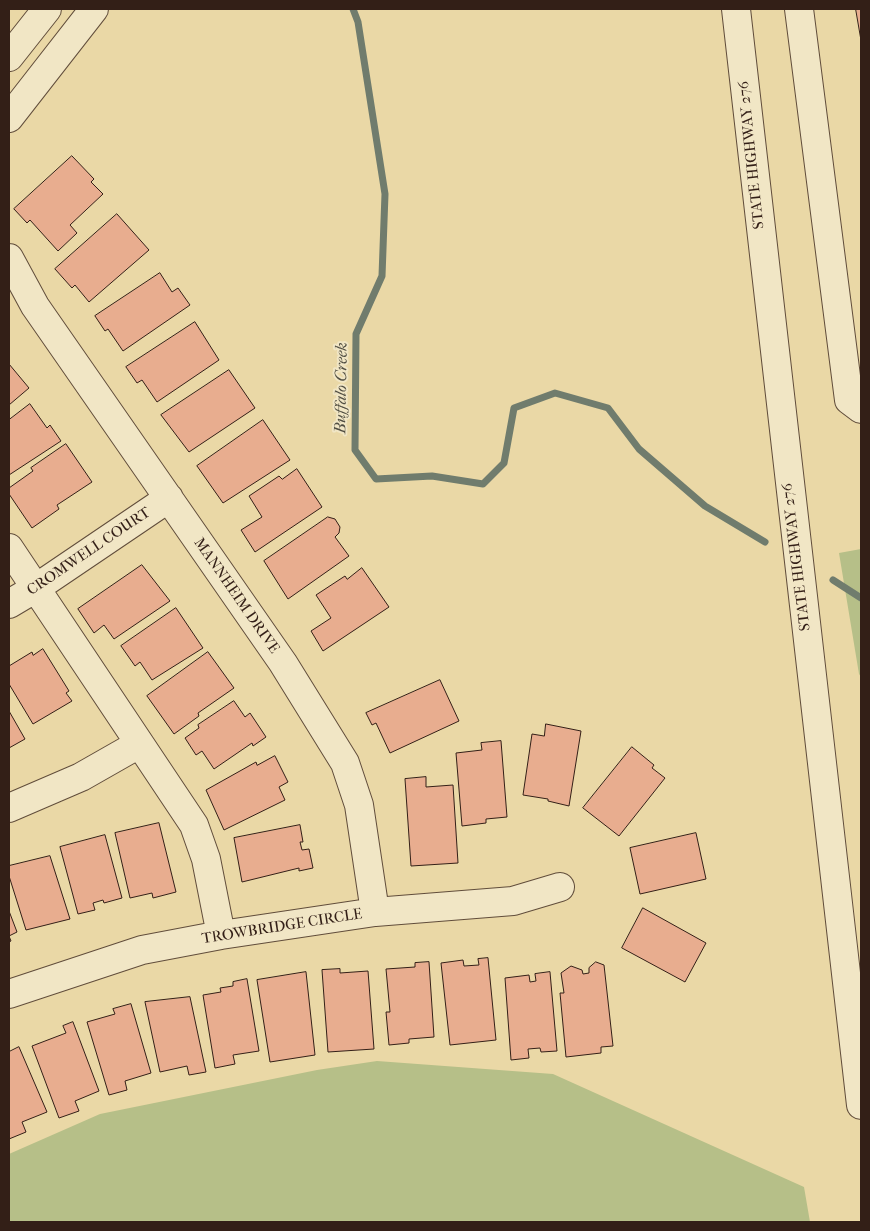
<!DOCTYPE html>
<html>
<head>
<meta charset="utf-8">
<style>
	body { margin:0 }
	#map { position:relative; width:870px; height:1231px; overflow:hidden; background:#ead8a6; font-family:"IM FELL French Canon",serif }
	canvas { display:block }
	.frame { position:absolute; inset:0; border:10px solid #331f17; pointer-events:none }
</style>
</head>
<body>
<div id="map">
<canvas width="870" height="1231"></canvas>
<div class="frame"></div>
</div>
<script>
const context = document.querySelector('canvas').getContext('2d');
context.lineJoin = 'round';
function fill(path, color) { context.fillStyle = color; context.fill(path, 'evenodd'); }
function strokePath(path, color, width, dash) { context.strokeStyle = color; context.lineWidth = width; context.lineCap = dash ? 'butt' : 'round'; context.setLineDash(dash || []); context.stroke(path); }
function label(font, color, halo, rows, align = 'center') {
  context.font = font + ' "IM FELL French Canon",serif'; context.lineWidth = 4; context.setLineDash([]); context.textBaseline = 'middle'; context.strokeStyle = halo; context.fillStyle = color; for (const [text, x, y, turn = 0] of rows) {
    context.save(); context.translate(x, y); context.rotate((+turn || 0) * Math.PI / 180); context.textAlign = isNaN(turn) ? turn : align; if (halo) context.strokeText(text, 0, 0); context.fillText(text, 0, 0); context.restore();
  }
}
fill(new Path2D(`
	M 861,549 L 861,677 L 859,674 L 839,553 Z
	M 377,1061 L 553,1074 L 804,1187 L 810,1222 L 9,1222 L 9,1154 L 100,1114 L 317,1070 Z`), '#b6bf88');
strokePath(new Path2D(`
	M 353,9 L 358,22 L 385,194 L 382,276 L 356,334 L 355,450 L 376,479 L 432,476 L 483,484 L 504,463 L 514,408 L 555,393 L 608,408 L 639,449 L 705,506 L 765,542
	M 833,580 L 861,598`), '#707c6d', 7);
const building = new Path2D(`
	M 856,9 L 861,9 L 861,40 Z
	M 72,156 L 94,179 L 91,182 L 103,194 L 70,225 L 77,233 L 58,251 L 30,220 L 27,223 L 14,209 Z
	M 117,214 L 149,250 L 89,302 L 75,285 L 72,288 L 55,269 Z
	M 160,273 L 172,292 L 178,288 L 190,305 L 123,351 L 108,329 L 105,331 L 95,316 Z
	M 195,322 L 219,360 L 157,402 L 142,380 L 137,383 L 126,367 Z
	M 9,364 L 29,388 L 9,405 Z
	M 229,370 L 255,408 L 189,452 L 161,415 Z
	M 30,404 L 47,428 L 50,425 L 61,441 L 9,475 L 9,420 Z
	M 263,420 L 290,460 L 223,503 L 197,466 Z
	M 66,444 L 92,482 L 57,505 L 59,509 L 32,528 L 9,494 L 9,488 L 33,471 L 31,468 Z
	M 297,469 L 322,507 L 255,552 L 241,530 L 262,517 L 249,496 L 279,476 L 282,479 Z
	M 328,517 L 335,519 L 340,527 L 339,533 L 335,537 L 349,556 L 288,599 L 264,561 Z
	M 142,565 L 170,601 L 114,639 L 104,625 L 94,633 L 78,609 Z
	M 362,568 L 389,607 L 323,651 L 311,631 L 331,618 L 316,595 L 345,576 L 347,579 Z
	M 176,608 L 203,648 L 152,680 L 140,662 L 135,666 L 121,646 Z
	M 43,649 L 69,691 L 66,693 L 72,701 L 33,724 L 9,684 L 9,666 L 32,652 L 33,655 Z
	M 208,652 L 234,688 L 198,713 L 199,716 L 174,734 L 147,696 Z
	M 440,680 L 459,721 L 390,753 L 376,723 L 372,725 L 366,713 Z
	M 234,701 L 245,717 L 250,713 L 266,737 L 253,746 L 252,743 L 214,769 L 202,751 L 196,755 L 185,738 L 199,728 L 198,725 Z
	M 9,711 L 25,739 L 9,748 Z
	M 546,724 L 581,731 L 569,806 L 548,801 L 548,799 L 523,795 L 532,734 L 544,736 Z
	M 501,741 L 507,817 L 486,819 L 486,823 L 462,826 L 456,753 L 482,750 L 481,743 Z
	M 632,747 L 654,765 L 652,768 L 665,778 L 619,836 L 583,808 Z
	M 275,756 L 288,782 L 279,787 L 285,800 L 224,830 L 206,790 L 256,762 L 257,765 Z
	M 426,777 L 426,787 L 453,785 L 458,863 L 411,866 L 405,779 Z
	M 159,823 L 176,892 L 153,898 L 152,893 L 130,898 L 115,833 Z
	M 300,825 L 303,842 L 300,842 L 302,850 L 309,849 L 313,868 L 299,871 L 299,868 L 242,882 L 234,838 Z
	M 696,833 L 706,879 L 640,894 L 630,848 Z
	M 105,835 L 122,898 L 104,903 L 103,900 L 93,903 L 95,910 L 78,914 L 60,847 Z
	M 50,856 L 70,919 L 26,930 L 9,876 L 9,866 Z
	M 643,908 L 706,943 L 685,982 L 622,948 Z
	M 9,911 L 17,932 L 9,936 L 11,941 L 9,942 Z
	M 488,958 L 496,1040 L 450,1045 L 441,963 L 463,960 L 464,966 L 479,965 L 478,959 Z
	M 429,962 L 434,1037 L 409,1039 L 409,1043 L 389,1045 L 386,1012 L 390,1012 L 386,969 L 415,967 L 415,963 Z
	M 596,962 L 604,965 L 613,1046 L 601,1047 L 601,1053 L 566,1057 L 560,993 L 564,993 L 561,973 L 571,966 L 582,970 L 583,974 L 589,973 L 589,968 Z
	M 340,969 L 340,973 L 368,971 L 374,1049 L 328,1052 L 322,970 Z
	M 306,972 L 315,1055 L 270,1062 L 257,980 Z
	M 550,972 L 557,1051 L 541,1052 L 540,1048 L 528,1049 L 529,1058 L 511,1060 L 505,978 L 529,975 L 530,982 L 536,981 L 535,974 Z
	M 247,979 L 259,1051 L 233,1055 L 235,1064 L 215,1068 L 203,995 L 221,992 L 220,988 L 233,986 L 233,982 Z
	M 190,997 L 206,1072 L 189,1075 L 187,1066 L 160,1072 L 145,1002 Z
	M 131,1004 L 151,1073 L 125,1081 L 127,1090 L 109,1095 L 87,1022 L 115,1014 L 113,1009 Z
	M 73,1022 L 99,1091 L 75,1101 L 79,1111 L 59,1118 L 32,1046 L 66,1033 L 63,1026 Z
	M 19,1047 L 47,1112 L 22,1122 L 26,1132 L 9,1139 L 9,1052 Z`);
fill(building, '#e8ad8f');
strokePath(building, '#331f17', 1);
const minor = new Path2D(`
	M 736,9 L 861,1105
	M 799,9 L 849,400 L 861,409
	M 9,57 L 47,9
	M 9,118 L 94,9
	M 9,258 L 35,306 L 283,663 L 345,763 L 359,805 L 375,912
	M 9,548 L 194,825 L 206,859 L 221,935
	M 9,604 L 36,588 L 169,498
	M 9,808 L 81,777 L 139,744
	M 9,994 L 142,950 L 221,935 L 375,912 L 513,901 L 560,887`);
strokePath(minor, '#614d3b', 30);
strokePath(minor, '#f1e6c5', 28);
label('15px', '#331f17', '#f1e6c5', [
	["STATE HIGHWAY 276",752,155,-96],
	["CROMWELL COURT",89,552,-34],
	["STATE HIGHWAY 276",797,557,-97],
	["MANNHEIM DRIVE",236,596,55],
	["TROWBRIDGE CIRCLE",282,927,-9]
]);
label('italic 16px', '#514e42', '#f1e6c5', [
	["Buffalo Creek",342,388,-89]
]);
</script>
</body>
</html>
